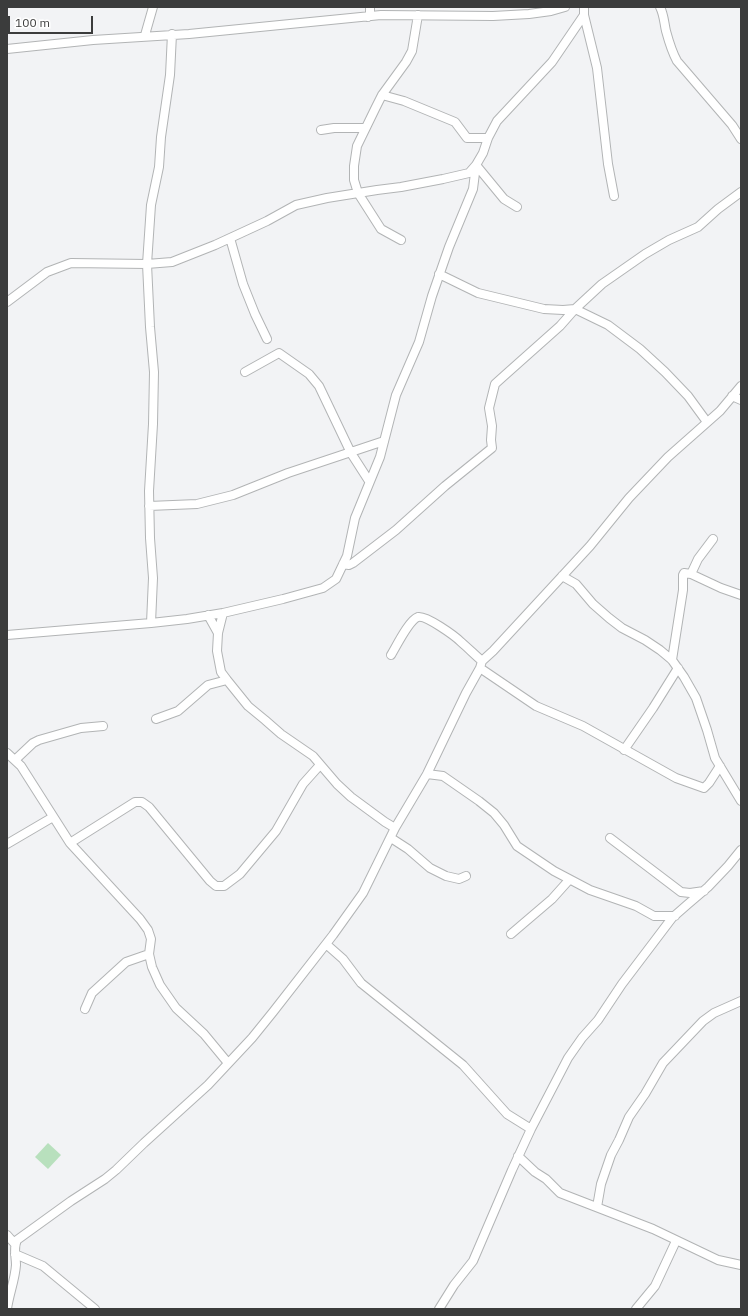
<!DOCTYPE html>
<html>
<head>
<meta charset="utf-8">
<style>
	body { margin:0 }
	#map { position:relative; width:748px; height:1316px; overflow:hidden; background:#f2f3f5; font-family:"IBM Plex Sans",sans-serif }
	canvas { display:block }
	.frame { position:absolute; inset:0; border:8px solid #3b3c3c; pointer-events:none }
	.scale { position:absolute; left:8px; top:16px; width:85px; height:18px; box-sizing:border-box; border:2px solid #3b3c3c; border-top:0; padding-left:5px; font-size:12px; line-height:14px; white-space:nowrap; color:#3b3c3c; -webkit-text-stroke:3px #fff; paint-order:stroke }
</style>
</head>
<body>
<div id="map">
<canvas width="748" height="1316"></canvas>
<div class="frame"></div>
<div class="scale">100 m</div>
</div>
<script>
const context = document.querySelector('canvas').getContext('2d');
context.lineJoin = 'round';
function fill(path, color) { context.fillStyle = color; context.fill(path, 'evenodd'); }
function strokePath(path, color, width, dash) { context.strokeStyle = color; context.lineWidth = width; context.lineCap = dash ? 'butt' : 'round'; context.setLineDash(dash || []); context.stroke(path); }
fill(new Path2D(`
	M 48,1143 L 61,1155 L 48,1169 L 35,1157 Z`), '#b8e0bd');
const minor = new Path2D(`
	M 660,7 C 664,15 664,22 666,31 C 669,42 672,52 677,61 L 732,125 L 741,139
	M 584,15 L 597,68 L 608,164 L 614,196
	M 368,17 L 370,14 L 370,7
	M 145,35 L 153,7
	M 7,49 L 93,40 L 189,34 L 381,15 L 493,16 L 529,14 L 551,11 L 565,7
	M 382,95 L 404,101 L 455,122 L 467,138 L 488,138
	M 321,130 L 334,128 L 365,128
	M 230,238 L 243,284 L 255,314 L 267,339
	M 401,240 L 381,229 L 358,193 L 354,180 L 354,166 L 357,146 L 375,109 L 382,95 L 406,62 L 412,51 L 418,15
	M 439,274 L 478,293 L 544,309 L 563,310 L 575,309 L 608,325 L 640,349 L 665,372 L 688,396 L 707,422
	M 7,302 L 47,272 L 71,263 L 147,264 L 172,262 L 215,245 L 267,221 L 296,205 L 327,198 L 377,190 L 401,187 L 443,179 L 469,173 L 476,165 L 504,199 L 517,207
	M 245,372 L 279,353 L 309,374 L 319,386 L 351,453 L 369,481
	M 732,396 L 741,400
	M 149,506 L 197,504 L 233,495 L 288,473 L 384,441
	M 343,564 L 349,565 L 353,563 L 396,530 L 445,486 L 492,448 L 491,440 L 492,426 L 489,408 L 495,384 L 505,375 L 560,326 L 575,309 L 602,284 L 645,254 L 669,240 L 698,227 L 718,209 L 741,192
	M 691,574 L 698,559 L 713,539
	M 562,576 L 576,584 L 593,604 L 609,618 L 622,628 L 645,640 L 660,650 L 672,660 L 684,677 L 696,698 L 707,730 L 715,758 L 741,801
	M 223,613 L 218,633 L 217,651 L 221,672 L 227,680 L 248,706 L 265,720 L 281,734 L 313,756 L 337,784 L 351,797 L 385,822 L 395,828
	M 208,615 L 218,633
	M 151,623 L 153,578 L 150,538 L 149,491 L 153,424 L 154,372 L 150,327 L 147,264 L 151,205 L 159,167 L 161,137 L 170,75 L 172,34
	M 7,635 L 151,623 L 187,619 L 223,613 L 283,599 L 323,588 L 336,579 L 347,556 L 355,518 L 380,457 L 396,395 L 419,342 L 432,296 L 449,247 L 473,189 L 476,165 L 483,153 L 488,138 L 497,121 L 552,62 L 584,15 L 584,7
	M 391,655 C 396,647 409,620 418,617 C 426,615 455,636 461,642 C 468,648 475,655 482,661
	M 672,660 L 683,590 L 683,575 L 684,573 L 691,574 L 721,588 L 741,595
	M 480,668 L 536,706 L 583,726 L 676,778 L 704,788 L 709,783 L 720,766
	M 156,719 L 178,711 L 208,685 L 227,680
	M 624,750 L 653,708 L 678,668
	M 7,753 L 21,766 L 70,843 L 140,919 L 148,930 L 151,939 L 149,954 L 152,967 L 160,985 L 176,1008 L 204,1034 L 228,1063
	M 15,760 L 33,743 L 39,740 L 81,728 L 103,726
	M 427,774 L 443,776 L 479,801 L 494,813 L 504,825 L 517,846 L 554,871 L 590,890 L 636,906 L 654,916 L 675,916
	M 391,838 L 408,849 L 430,868 L 446,876 L 459,879 L 466,876
	M 610,838 L 681,892 L 690,893 L 704,891
	M 70,843 L 135,802 L 142,802 L 149,807 L 210,881 L 216,886 L 224,886 L 240,874 L 276,831 L 303,784 L 320,765
	M 7,844 L 53,817
	M 511,934 L 552,899 L 569,880
	M 326,944 L 343,959 L 361,983 L 463,1065 L 507,1114 L 531,1129
	M 85,1009 L 92,993 L 126,962 L 149,954
	M 518,1156 L 535,1172 L 546,1179 L 560,1193 L 653,1229 L 718,1260 L 741,1265
	M 597,1207 L 601,1184 L 611,1155 L 619,1140 L 629,1117 L 645,1094 L 663,1063 L 703,1021 L 714,1013 L 741,1001
	M 7,1235 L 15,1244
	M 15,1254 L 43,1266 L 95,1309
	M 7,1309 C 9,1294 15,1280 16,1265 C 16,1257 13,1248 17,1240 L 71,1201 L 105,1179 L 116,1170 L 144,1143 L 208,1085 L 252,1038 L 273,1012 L 333,935 L 363,893 L 395,828 L 427,774 L 466,693 L 480,668 L 482,661 L 493,651 L 590,546 L 629,498 L 668,457 L 720,411 L 741,386
	M 439,1309 L 454,1285 L 473,1261 L 512,1170 L 531,1129 L 568,1058 L 582,1038 L 598,1020 L 622,984 L 672,918 L 688,904 L 708,887 L 728,866 L 741,850
	M 636,1309 L 655,1286 L 676,1241`);
strokePath(minor, '#b2b4b5', 10);
strokePath(minor, '#fff', 8);
</script>
</body>
</html>
